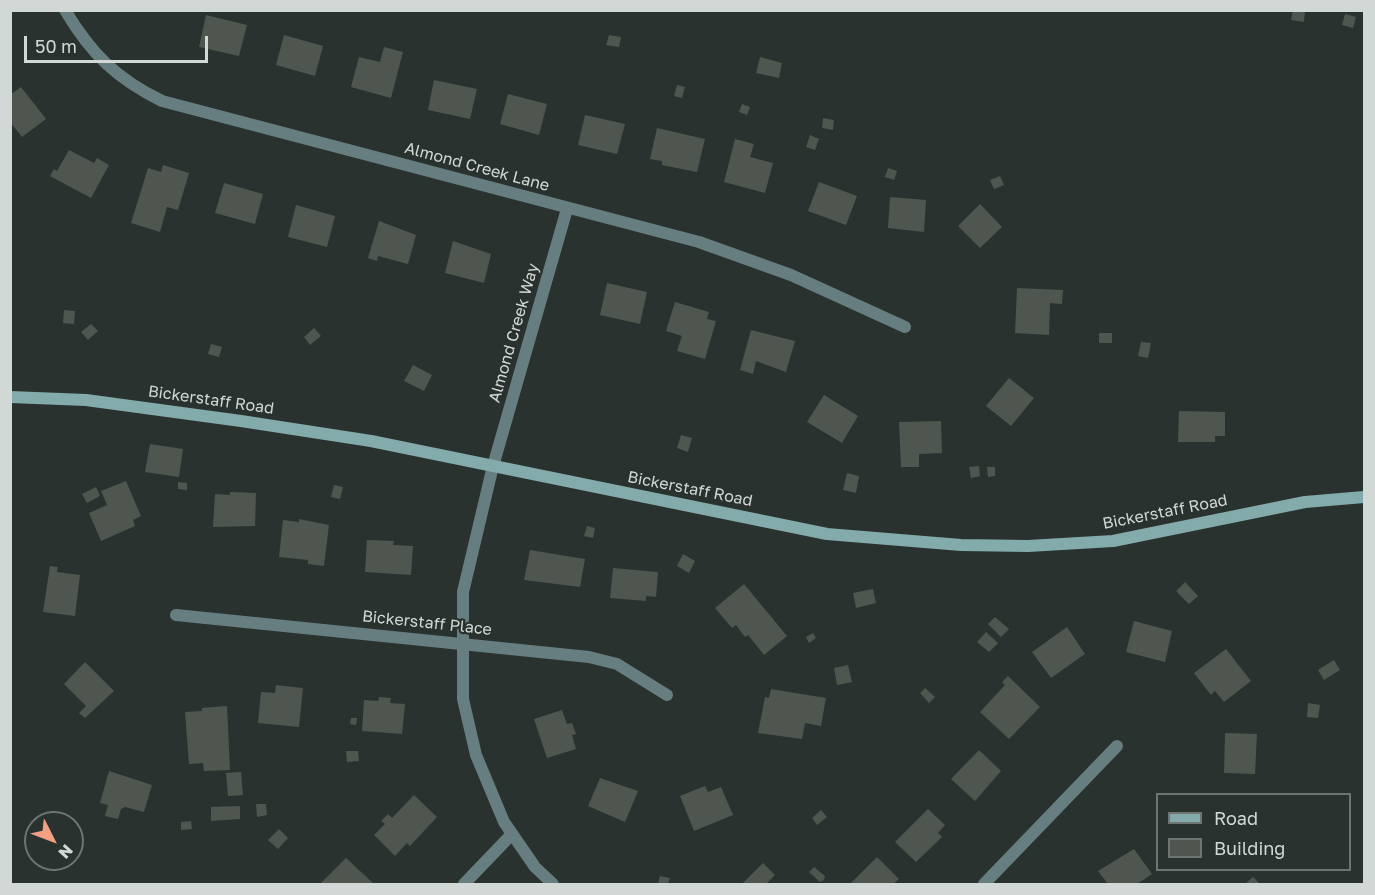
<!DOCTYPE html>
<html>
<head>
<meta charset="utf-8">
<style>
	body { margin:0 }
	#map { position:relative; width:1375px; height:895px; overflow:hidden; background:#29322f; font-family:"Golos Text",sans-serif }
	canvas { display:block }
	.frame { position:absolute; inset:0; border:12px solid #d2d8d5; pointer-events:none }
	.legend { position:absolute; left:1156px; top:793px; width:195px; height:78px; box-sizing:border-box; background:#29322f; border:2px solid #6d7471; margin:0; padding:8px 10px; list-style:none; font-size:18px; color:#d2d8d5 }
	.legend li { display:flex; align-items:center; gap:12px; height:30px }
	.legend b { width:30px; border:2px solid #6d7471 }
	.north { position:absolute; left:24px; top:811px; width:60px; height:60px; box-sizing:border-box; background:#29322f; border:2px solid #6d7471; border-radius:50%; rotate:132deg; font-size:16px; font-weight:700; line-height:24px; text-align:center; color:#d2d8d5 }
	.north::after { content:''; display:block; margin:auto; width:21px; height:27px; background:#f39f83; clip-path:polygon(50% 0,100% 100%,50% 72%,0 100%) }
	.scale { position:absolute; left:24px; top:36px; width:184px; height:27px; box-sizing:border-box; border:3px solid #d2d8d5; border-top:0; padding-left:8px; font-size:18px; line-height:21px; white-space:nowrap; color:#d2d8d5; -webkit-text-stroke:4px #29322f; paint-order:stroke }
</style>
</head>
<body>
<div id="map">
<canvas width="1375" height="895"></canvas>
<div class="frame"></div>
<ul class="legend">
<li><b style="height:8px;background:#84abab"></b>Road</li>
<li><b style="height:16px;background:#4f564f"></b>Building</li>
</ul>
<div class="north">N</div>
<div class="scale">50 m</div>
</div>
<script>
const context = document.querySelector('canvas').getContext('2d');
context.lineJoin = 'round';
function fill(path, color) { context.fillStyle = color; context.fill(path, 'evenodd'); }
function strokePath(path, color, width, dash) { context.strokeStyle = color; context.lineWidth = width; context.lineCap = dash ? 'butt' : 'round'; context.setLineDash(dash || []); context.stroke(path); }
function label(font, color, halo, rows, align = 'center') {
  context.font = font + ' "Golos Text",sans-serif'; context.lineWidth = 4.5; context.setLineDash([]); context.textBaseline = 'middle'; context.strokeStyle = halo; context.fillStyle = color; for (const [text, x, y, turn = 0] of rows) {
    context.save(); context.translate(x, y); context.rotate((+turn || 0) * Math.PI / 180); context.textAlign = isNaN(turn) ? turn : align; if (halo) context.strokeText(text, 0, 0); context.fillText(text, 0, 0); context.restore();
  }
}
fill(new Path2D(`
	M 1293,10 L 1305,10 L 1304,22 L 1291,20 Z
	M 1345,14 L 1356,17 L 1353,28 L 1342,25 Z
	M 206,15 L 247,25 L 239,56 L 199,47 Z
	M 284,35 L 323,46 L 315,76 L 276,65 Z
	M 609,35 L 621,37 L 619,47 L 606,45 Z
	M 384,47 L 403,52 L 391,98 L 351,87 L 359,57 L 380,62 Z
	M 760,57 L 782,63 L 779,78 L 756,73 Z
	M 434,80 L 477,89 L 470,119 L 428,110 Z
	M 677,85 L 685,87 L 682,98 L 674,96 Z
	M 21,87 L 46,119 L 22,137 L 10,122 L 10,95 Z
	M 508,94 L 547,104 L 539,135 L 500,124 Z
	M 742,104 L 750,107 L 747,115 L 739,112 Z
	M 585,115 L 625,124 L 617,154 L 578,145 Z
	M 823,118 L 834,120 L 833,130 L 822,128 Z
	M 657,128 L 705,139 L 697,172 L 662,165 L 662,161 L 650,159 Z
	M 810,135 L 819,139 L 815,150 L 806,147 Z
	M 735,139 L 754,144 L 750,157 L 773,163 L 765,193 L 724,182 Z
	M 69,150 L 94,163 L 97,158 L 109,165 L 91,198 L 50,176 L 54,169 L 57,171 Z
	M 163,165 L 189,173 L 178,210 L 167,207 L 160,232 L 131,223 L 148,168 L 161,172 Z
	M 888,168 L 897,171 L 894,180 L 885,177 Z
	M 1000,176 L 1004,185 L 994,189 L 990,180 Z
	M 819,182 L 857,196 L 846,225 L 808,211 Z
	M 224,183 L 263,194 L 255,224 L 215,213 Z
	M 890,197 L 926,200 L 924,232 L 888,228 Z
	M 980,204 L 1002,227 L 980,248 L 958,226 Z
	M 296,205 L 335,216 L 327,247 L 288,237 Z
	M 379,221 L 416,235 L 408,264 L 378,256 L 377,261 L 368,258 Z
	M 453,241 L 491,254 L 484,283 L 445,273 Z
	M 607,283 L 647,292 L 640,324 L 600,315 Z
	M 1017,288 L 1063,290 L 1062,304 L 1050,303 L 1049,335 L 1015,333 Z
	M 675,302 L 709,312 L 707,319 L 716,321 L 705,359 L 677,351 L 682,336 L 666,331 Z
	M 64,310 L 75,311 L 74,324 L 63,323 Z
	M 91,324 L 98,331 L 88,340 L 81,332 Z
	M 314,328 L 321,336 L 310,345 L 304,337 Z
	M 751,330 L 795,341 L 786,372 L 756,361 L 753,374 L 740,370 Z
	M 1099,333 L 1112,333 L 1112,343 L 1099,343 Z
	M 1141,342 L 1151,343 L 1148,358 L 1138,356 Z
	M 211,344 L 222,347 L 219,357 L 208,354 Z
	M 413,365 L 432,375 L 424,391 L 404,381 Z
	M 1009,378 L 1034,398 L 1011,426 L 986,406 Z
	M 824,395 L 858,416 L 842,443 L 807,422 Z
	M 1179,411 L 1225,412 L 1225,436 L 1215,436 L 1215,442 L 1178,442 Z
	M 941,421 L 942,453 L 919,454 L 919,467 L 901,467 L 899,422 Z
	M 681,435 L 692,438 L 688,452 L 677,448 Z
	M 150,444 L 183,449 L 179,477 L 145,472 Z
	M 979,466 L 980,476 L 971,478 L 969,467 Z
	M 987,467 L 995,467 L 995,476 L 988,477 Z
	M 847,473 L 859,476 L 856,493 L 843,490 Z
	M 126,481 L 141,516 L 133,520 L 135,526 L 101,541 L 89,513 L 107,505 L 101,491 Z
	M 178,482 L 187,483 L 187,490 L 178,489 Z
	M 334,485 L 343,487 L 340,499 L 331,497 Z
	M 96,487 L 100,496 L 87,503 L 82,494 Z
	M 230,492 L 256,493 L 255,526 L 213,527 L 215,494 L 230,495 Z
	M 299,519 L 329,525 L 324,566 L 308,564 L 308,560 L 279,557 L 283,520 L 299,522 Z
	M 587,526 L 595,528 L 593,538 L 584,536 Z
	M 367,540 L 394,541 L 393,545 L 413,546 L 411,575 L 365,572 Z
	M 530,550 L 585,559 L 580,587 L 524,580 Z
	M 683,554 L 695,561 L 689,573 L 677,566 Z
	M 50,566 L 58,567 L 57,572 L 80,575 L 75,616 L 43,612 Z
	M 613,568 L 658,572 L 656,597 L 646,596 L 646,601 L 610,598 Z
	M 1185,582 L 1198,596 L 1189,604 L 1176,591 Z
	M 744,584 L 787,636 L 764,655 L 748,635 L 745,637 L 736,625 L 732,628 L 715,608 Z
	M 873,589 L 876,603 L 856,608 L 853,593 Z
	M 995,617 L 1009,629 L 1001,637 L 988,624 Z
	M 1134,621 L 1172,631 L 1165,662 L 1126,652 Z
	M 1067,627 L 1085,654 L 1051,678 L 1032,652 Z
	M 986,632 L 998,643 L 989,652 L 977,642 Z
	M 813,633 L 816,638 L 809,643 L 806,637 Z
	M 1226,649 L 1251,681 L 1224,702 L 1215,691 L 1211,695 L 1194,673 Z
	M 1334,660 L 1340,670 L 1324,680 L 1318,670 Z
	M 85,662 L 114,691 L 85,718 L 79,713 L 86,706 L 64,684 Z
	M 848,665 L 852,682 L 837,685 L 834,668 Z
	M 1008,676 L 1040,707 L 1009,739 L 980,712 L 1005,685 L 1002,682 Z
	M 276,685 L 303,688 L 299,727 L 258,723 L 261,692 L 275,693 Z
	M 925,688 L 935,697 L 929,703 L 920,693 Z
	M 771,689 L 826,698 L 821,726 L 805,723 L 802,739 L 758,733 L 765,697 L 769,698 Z
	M 379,697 L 391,698 L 390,703 L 405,704 L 402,734 L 362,731 L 364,700 L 378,701 Z
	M 1308,703 L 1320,705 L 1318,718 L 1307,717 Z
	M 227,706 L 230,770 L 204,771 L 203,763 L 189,764 L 185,712 L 202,711 L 202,708 Z
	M 562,710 L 567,724 L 572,723 L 576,734 L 572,735 L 576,749 L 547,758 L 534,719 Z
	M 351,718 L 357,718 L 356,725 L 350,724 Z
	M 1225,733 L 1257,734 L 1255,774 L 1224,773 Z
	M 979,750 L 1001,771 L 975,801 L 951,779 Z
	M 346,751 L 358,751 L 359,761 L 347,762 Z
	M 109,771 L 152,785 L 144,812 L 125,807 L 121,809 L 118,819 L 105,816 L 108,805 L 100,803 Z
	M 241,772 L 243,795 L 228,796 L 226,773 Z
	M 600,778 L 638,791 L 625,822 L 588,806 Z
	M 705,786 L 708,792 L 721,787 L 733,815 L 694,831 L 680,796 Z
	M 414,795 L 437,817 L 410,846 L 407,843 L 395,856 L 374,835 L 385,824 L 381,821 L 388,814 L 392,818 Z
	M 256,804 L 266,804 L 267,815 L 257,817 Z
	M 240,806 L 240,819 L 211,821 L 211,807 Z
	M 928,809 L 945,825 L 938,833 L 942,837 L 916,862 L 895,842 Z
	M 821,810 L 827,817 L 817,825 L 812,818 Z
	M 191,821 L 192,829 L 181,830 L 181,822 Z
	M 279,829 L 288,838 L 278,849 L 268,840 Z
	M 1134,849 L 1152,874 L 1137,884 L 1108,884 L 1098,871 Z
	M 877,857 L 899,879 L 893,884 L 850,884 Z
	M 346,858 L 374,884 L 320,884 Z
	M 763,863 L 775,875 L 766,884 L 742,884 Z
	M 814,867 L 825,876 L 824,880 L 820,882 L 809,872 Z
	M 660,876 L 670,878 L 668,884 L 658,884 Z
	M 1253,877 L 1260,884 L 1245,884 Z`), '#4f564f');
strokePath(new Path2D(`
	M 65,10 C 91,54 117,79 162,101 L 699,242 L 791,275 L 905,327
	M 176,615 L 589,657 L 617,664 L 667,695
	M 464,884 L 512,834
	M 553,884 L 535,867 L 504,822 L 476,755 L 463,699 L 463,592 L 493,466 L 567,209
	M 984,884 L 1117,746`), '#667e7f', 12);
strokePath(new Path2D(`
	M 10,397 L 86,400 L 241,421 L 371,441 L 827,534 L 961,545 L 1028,546 L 1113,541 L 1305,502 L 1364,497`), '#84abab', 12);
label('16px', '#d2d8d5', '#29322f', [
	["Almond Creek Lane",477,167,15],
	["Almond Creek Way",514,333,-74],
	["Bickerstaff Road",211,400,8],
	["Bickerstaff Road",690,489,11],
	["Bickerstaff Road",1165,512,-11],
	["Bickerstaff Place",427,623,6]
]);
</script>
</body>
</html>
